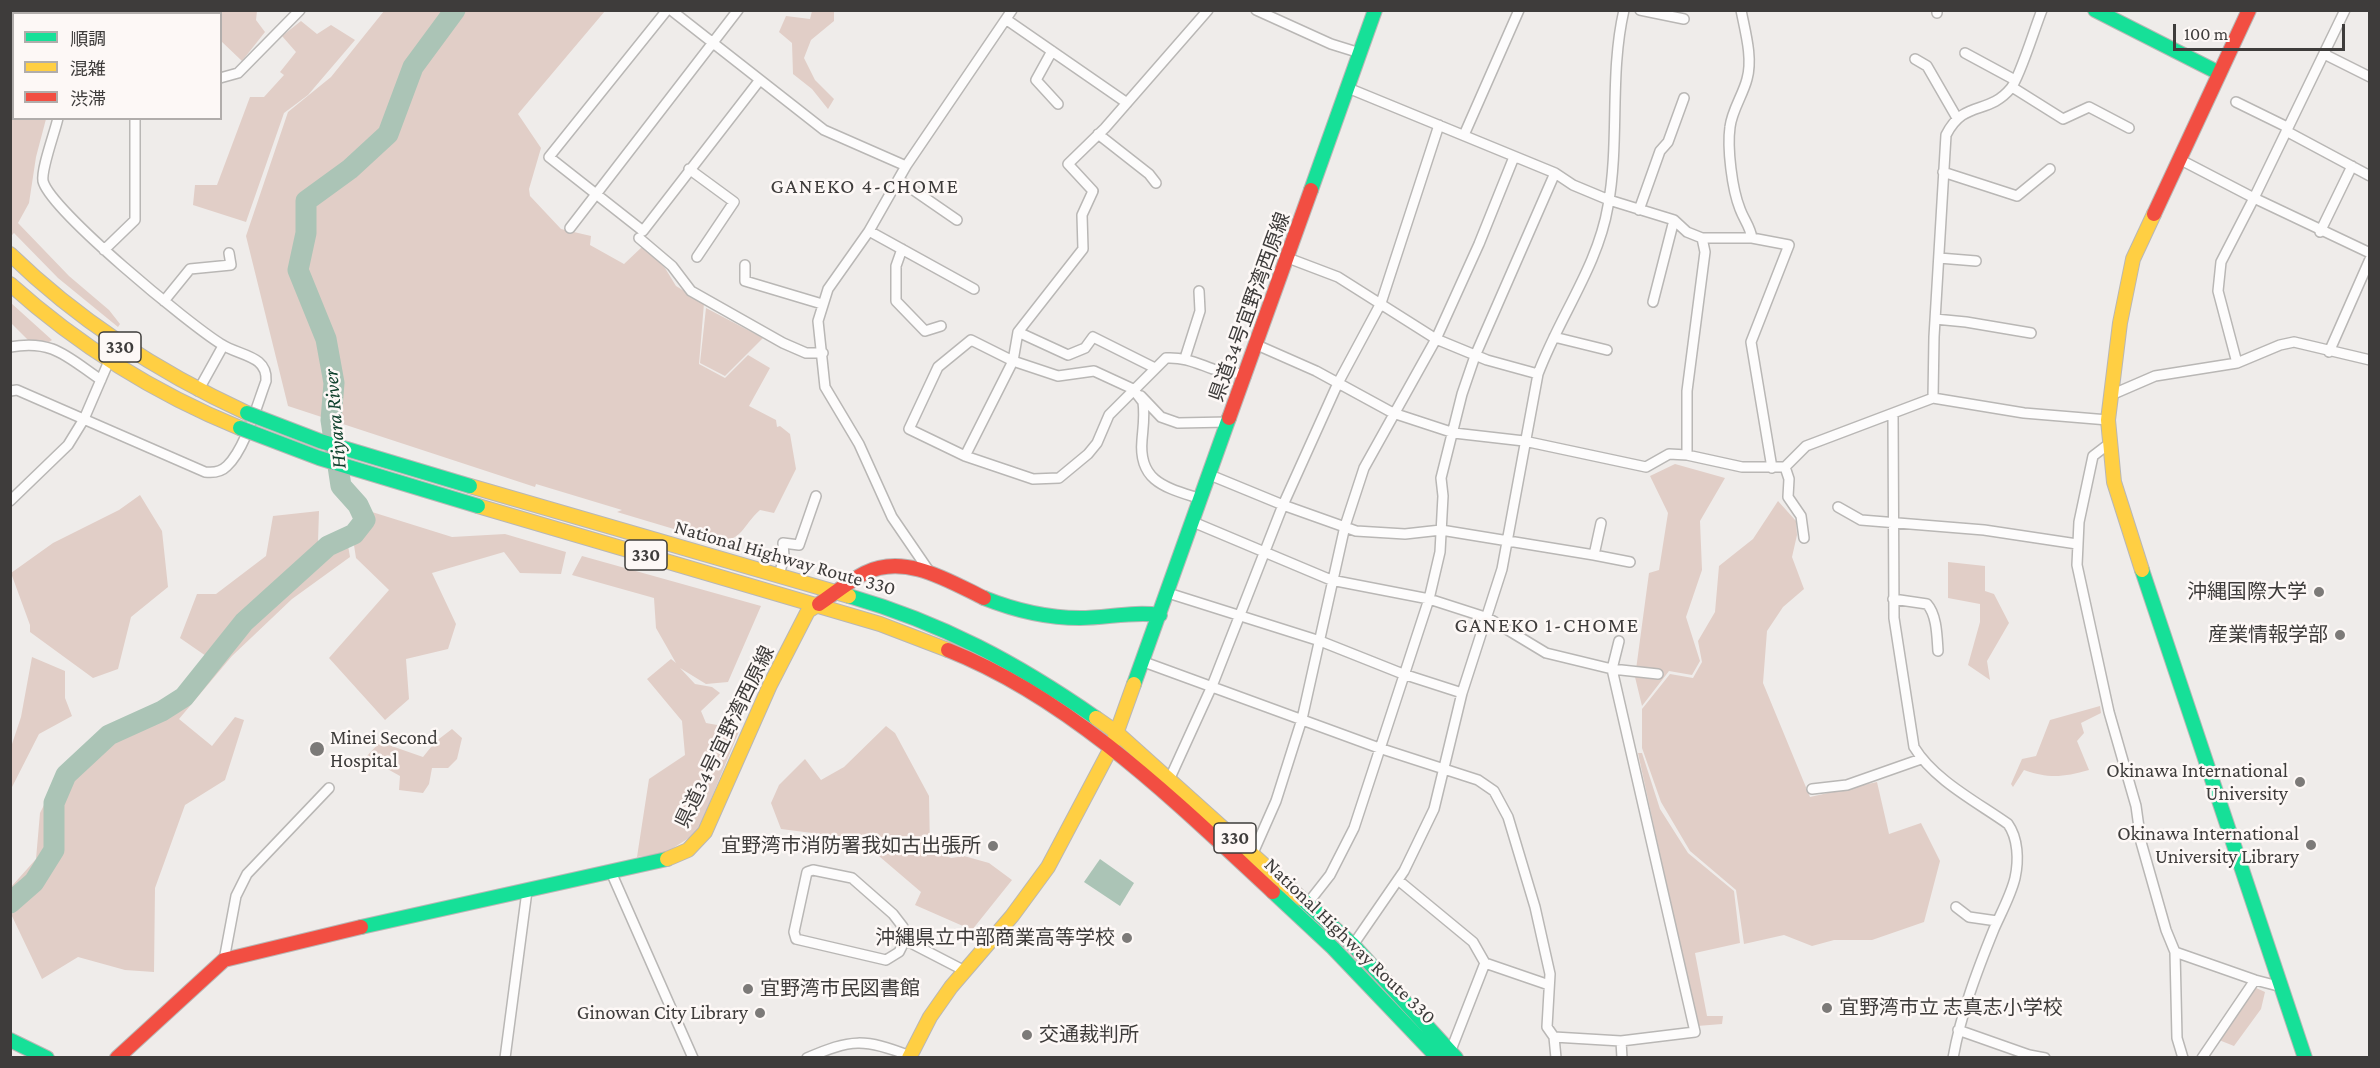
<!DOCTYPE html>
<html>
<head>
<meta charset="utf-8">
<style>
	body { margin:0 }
	#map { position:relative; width:2380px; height:1068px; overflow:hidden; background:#efecea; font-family:"Crimson Pro","Noto Sans JP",serif }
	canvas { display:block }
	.frame { position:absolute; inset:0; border:12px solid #3e3c3b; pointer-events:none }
	.legend { position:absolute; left:12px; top:12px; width:210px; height:108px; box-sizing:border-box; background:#fdf8f6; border:2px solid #b1adab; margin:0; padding:8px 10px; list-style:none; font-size:18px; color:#3e3c3b }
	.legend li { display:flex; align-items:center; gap:12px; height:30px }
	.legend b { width:30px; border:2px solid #b1adab }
	.scale { position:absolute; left:2173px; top:24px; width:172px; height:27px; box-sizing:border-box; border:3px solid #3e3c3b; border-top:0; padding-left:8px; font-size:18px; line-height:21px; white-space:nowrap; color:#3e3c3b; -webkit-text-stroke:4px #fdf8f6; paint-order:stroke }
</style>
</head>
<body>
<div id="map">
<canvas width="2380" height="1068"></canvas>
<div class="frame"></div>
<ul class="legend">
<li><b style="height:8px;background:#16e098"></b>順調</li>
<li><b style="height:8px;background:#ffcf43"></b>混雑</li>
<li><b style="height:8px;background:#f24e42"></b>渋滞</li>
</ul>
<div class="scale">100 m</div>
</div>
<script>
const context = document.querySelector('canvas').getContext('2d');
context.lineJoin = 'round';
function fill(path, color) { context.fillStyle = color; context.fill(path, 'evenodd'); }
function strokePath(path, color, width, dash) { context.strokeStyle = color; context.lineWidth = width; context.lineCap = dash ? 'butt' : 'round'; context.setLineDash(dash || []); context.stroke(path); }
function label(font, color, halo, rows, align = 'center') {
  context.font = font + ' "Crimson Pro","Noto Sans JP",serif'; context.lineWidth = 5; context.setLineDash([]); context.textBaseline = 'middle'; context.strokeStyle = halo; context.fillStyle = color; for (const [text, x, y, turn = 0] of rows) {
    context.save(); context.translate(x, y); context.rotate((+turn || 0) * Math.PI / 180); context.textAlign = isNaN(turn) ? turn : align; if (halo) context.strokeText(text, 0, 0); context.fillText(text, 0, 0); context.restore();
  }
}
fill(new Path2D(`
	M 202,11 L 257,11 L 256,20 L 265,32 L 242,61 L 221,41 L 220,14 L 201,13 Z
	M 384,11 L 605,11 L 518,114 L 541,148 L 529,189 L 530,196 L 561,229 L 591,236 L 590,245 L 624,264 L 643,246 L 665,268 L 676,286 L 704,303 L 699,364 L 725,378 L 748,355 L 770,368 L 749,406 L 776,420 L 777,427 L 780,426 L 790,434 L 796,469 L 774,513 L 760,510 C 741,527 743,542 714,541 L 617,512 L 622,510 L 536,484 L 535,487 L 288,406 L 246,236 L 288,112 L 331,77 Z
	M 812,11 L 834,11 L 834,21 L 811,40 L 804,58 L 815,80 L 834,99 L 828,109 L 812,89 L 793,74 L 792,43 L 779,32 L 786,16 L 810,19 Z
	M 301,21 L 317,34 L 331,25 L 355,40 L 308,95 L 284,113 L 246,222 L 193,205 L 195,185 L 217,185 L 250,97 L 264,97 L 284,75 L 280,72 L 296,52 L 282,36 Z
	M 11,90 L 13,90 L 14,118 L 46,119 L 36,157 L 29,203 L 18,223 L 69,276 L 109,310 L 120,324 L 118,327 L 58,278 L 14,233 L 11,236 Z
	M 10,303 L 11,303 L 52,340 L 49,342 L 28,340 L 11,323 Z
	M 706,308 L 763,338 L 725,376 L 700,363 Z
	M 1675,464 L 1725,478 L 1700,521 L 1702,570 L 1686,617 L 1700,661 L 1692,675 L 1669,671 L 1642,706 L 1635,677 L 1649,573 L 1659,570 L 1668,513 L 1650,476 Z
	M 140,495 L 162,531 L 168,587 L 131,617 L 118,669 L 93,678 L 30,632 L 30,625 L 11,573 L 53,543 L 119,510 Z
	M 1778,501 L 1796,521 L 1797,535 L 1792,557 L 1804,589 L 1783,607 L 1767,631 L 1763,683 L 1810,797 L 1877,782 L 1889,834 L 1921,823 L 1940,861 L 1924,922 L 1872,940 L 1834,940 L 1812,946 L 1784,935 L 1744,944 L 1736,890 L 1690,851 L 1661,802 L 1642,748 L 1642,709 L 1670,674 L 1693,678 L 1702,662 L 1698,641 L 1715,612 L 1719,566 L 1753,539 Z
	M 319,511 L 318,542 L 346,534 L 350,557 L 292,599 L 232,656 L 179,719 L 212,746 L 235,717 L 244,720 L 225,780 L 185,805 L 155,888 L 154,972 L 125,970 L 78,957 L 42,979 L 11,914 L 11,887 L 36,859 L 40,813 L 59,775 L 129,715 L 173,698 L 206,656 L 180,638 L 197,594 L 216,594 L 266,556 L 273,516 Z
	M 372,512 L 452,537 L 505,534 L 566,552 L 561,574 L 520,573 L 504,552 L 432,573 L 456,624 L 448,649 L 406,659 L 409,699 L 385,720 L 329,658 L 389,590 L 356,558 L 351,526 Z
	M 582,556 L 761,606 L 728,682 L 706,684 L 680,668 L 695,684 L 712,687 L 720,693 L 701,711 L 706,723 L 740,729 L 697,833 L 665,853 L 637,857 L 649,779 L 685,755 L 682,721 L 647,679 L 671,659 L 676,663 L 656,628 L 654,598 L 572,575 Z
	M 1948,562 L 1985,566 L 1985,591 L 1994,594 L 2009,623 L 1987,661 L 1990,680 L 1968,665 L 1980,622 L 1980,604 L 1948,598 Z
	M 32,657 L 65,671 L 65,698 L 72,716 L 39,734 L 11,789 L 11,747 L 21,717 Z
	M 2100,706 L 2101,713 L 2081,723 L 2084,733 L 2077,741 L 2089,770 C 2064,777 2049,779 2024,770 L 2013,787 L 2011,784 L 2022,759 L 2036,756 L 2050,720 Z
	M 886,726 L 895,733 L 929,796 L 930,849 L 951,858 L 964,856 L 989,863 L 1012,880 L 972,930 L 915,905 L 921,892 L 859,839 L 781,829 L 771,803 L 779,785 L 805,759 L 821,780 L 844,767 Z
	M 452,729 L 462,738 L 457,759 L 448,768 L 432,768 L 429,784 L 423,793 L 399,790 L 400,776 L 366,757 L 380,742 L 423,757 L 435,742 Z
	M 1638,753 L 1642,753 L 1660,809 L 1688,853 L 1734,891 L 1740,943 L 1695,953 L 1707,1016 L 1723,1016 L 1722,1024 L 1697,1026 Z
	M 2254,987 L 2265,992 L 2261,1009 L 2234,1046 L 2219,1040 Z`), '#e1cec7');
fill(new Path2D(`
	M 1100,859 L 1134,883 L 1120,906 L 1084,882 Z`), '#abc4b6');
strokePath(new Path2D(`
	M 10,903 L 34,882 L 54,850 L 54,803 L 66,775 L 109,735 L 162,711 L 184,697 L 244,622 L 328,546 L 354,534 L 365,520 L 358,505 L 341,486 L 331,420 L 334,383 L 326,339 L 298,270 L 306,233 L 306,201 L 350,169 L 388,134 L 413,67 L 455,10`), '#abc4b6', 21);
const street = new Path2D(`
	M 72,10 L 72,14
	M 667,10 L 549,157 L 643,231 L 759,81
	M 671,10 L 824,130 L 906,166
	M 1256,10 L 1331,44 L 1360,53
	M 1640,10 L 1684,19
	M 1741,10 C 1745,31 1753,58 1747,79 C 1743,95 1732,110 1730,127 C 1727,148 1732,189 1740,209 C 1744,220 1750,226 1752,238
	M 2345,10 L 2254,198 L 2370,253
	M 1937,13 L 1937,10
	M 1007,20 L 1127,103
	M 1052,51 L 1036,80 L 1058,104
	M 1965,53 L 2015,80
	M 2324,54 L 2370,77
	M 1915,59 L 1927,66 L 1957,118
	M 220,78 L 238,73 L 300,10
	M 10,79 L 14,80
	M 2012,87 L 2063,119 L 2089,107 L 2129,128
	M 1348,88 L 1555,173 L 1573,185 L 1609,200 L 1674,220 L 1687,232 L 1702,238 L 1705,252 L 1687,391 L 1687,455
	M 2236,102 L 2287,127
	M 2286,131 L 2370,176
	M 1098,134 L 1149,174 L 1156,183
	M 1464,135 L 1519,10
	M 2179,159 L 2254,198 L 2221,262 L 2218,291 L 2237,363
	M 689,169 L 734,202 L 697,257
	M 1943,172 L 2017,196 L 2050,169
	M 899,180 L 957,220
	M 1639,210 L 1660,151 L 1668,142 L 1684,98
	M 570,228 L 738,10
	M 869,231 L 974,289
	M 2320,232 L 2352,166
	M 639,238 L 672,266 L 691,291 L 783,343 L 806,353 L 823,353
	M 1702,238 L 1752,238 L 1789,245 L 1751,342 L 1772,468
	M 902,249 L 896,266 L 896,301 L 925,331 L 941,326
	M 104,250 L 135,220 L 135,118
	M 1288,258 L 1338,277 L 1436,339 L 1487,360 L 1538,374
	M 1939,258 L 1976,261
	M 745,265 L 745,281 L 822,304
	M 164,301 L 190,269 L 231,265 L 229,253
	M 1653,302 L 1674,220
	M 1935,319 L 1966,322 L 2031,333
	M 1018,332 L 1083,249 L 1082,215 L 1093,191 L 1068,164 L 1105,128 L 1208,10
	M 1554,337 L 1607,350
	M 1257,345 L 1316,371 L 1393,413 L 1454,433 L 1524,441 L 1646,467 L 1669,454 L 1687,455 L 1742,467 L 1785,467 L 1806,446 L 1933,398 L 2024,413 L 2108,420
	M 10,347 C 53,339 67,357 101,380
	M 2329,352 L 2370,259
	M 1185,358 L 1200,311 L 1199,291
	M 1155,368 L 1093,337 L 1085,348 L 1068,355 L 1018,332 L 1013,361 L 965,456 L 1033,479 L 1059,478 L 1088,454 L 1097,443 L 1109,415 L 1166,358 C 1185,357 1196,363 1213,369 C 1224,372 1235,371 1246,376
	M 10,391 L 17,390 L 205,472 C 213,473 221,472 227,466 C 245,449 257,405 266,381 C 268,355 239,356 221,344 C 190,325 50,210 43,181 C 41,169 55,132 58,118
	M 198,391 L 223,346
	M 2111,395 L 2155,376 L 2237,363 L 2280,345 L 2294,342 L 2370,360
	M 1141,396 L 1161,417 L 1178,423 L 1229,422
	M 1933,398 L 1934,337 L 1946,135 C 1964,99 1988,116 2011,88 C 2020,77 2035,27 2042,10
	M 1893,414 L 1894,618 L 1914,747 C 1934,780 1977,802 2008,824 C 2018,838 2019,860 2015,878 C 2011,895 2001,913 1994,929 C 1977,971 1961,1013 1953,1058
	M 2110,443 L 2093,456 L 2079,522 L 2077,565 L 2109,712 L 2136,806 L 2141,842 L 2166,930 L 2175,952 L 2255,980 L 2282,987
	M 965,456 L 909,429 L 938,367 L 971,340 L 1013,361 L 1058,376 L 1094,371 L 1133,389 L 1143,402 C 1145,415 1143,427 1142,440 C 1138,483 1168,488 1201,499
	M 1785,467 L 1789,479 L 1788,497 L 1801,516 L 1804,538
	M 1210,475 L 1283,505 L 1356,531 L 1405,534 L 1441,530 L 1594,555 L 1601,523
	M 10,501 L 68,445 L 84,419 L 109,361
	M 1838,507 L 1861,520 L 1984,530 L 2077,544
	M 1193,522 L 1331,580 L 1429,599 L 1488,618 L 1546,653 L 1612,669 L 1658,674
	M 1594,555 L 1630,562
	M 929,571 L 892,517 L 859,444 L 825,387 L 818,321 L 828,289 L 869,231 L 906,166 L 1012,10
	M 779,576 L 784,556 L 783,543 L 799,545 L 816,496
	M 1168,593 L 1320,641 L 1403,674 L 1462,693
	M 1893,599 L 1927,604 C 1937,615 1937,637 1938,651
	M 1619,641 L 1612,669 L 1695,1032 L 1621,1041
	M 1144,662 L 1379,748 L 1478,780 L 1494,791 L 1508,817 L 1535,907 L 1550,974 L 1547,1027 L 1554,1037 L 1556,1058
	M 1170,778 L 1212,686 L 1283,505 L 1338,383 L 1381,303 L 1439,125
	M 1812,789 L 1847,785 L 1921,759
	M 1253,853 L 1276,801 L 1302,719 L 1345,526 L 1364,468 L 1436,339 L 1479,244 L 1514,157
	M 611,872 L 693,1058
	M 1398,880 L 1473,942 L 1485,963 L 1549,985
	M 1308,903 L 1330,875 L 1354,828 L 1429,599 L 1440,552 L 1443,496 L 1441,478 L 1462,394 L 1475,356 L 1555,173
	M 1956,907 L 1969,917 L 1997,921
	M 905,940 L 903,927 L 893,914 L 852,878 L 813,870 L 807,872 L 794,932 L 796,939 L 886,960 L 899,952 L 905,940 L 965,971
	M 1353,945 L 1404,871 L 1434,809 L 1462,693 L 1502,569 L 1538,374 C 1559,317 1598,266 1608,206 C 1620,141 1609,75 1624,10
	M 2175,952 L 2177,1038 L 2183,1058
	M 224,960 L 236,896 L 247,874 L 329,788
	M 1958,1030 L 2029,1055 L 2045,1058
	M 1554,1037 L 1621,1041 L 1622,1058
	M 1451,1050 L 1485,963
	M 505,1058 L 527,891
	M 807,1058 C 851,1039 864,1038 910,1056
	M 2202,1058 L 2255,980`);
const fast = new Path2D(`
	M 2095,10 L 2219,73
	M 1311,190 L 1375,10
	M 2142,570 L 2305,1058
	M 849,596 C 942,623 1017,663 1096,718
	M 984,598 C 1014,610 1048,618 1080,618 C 1107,618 1133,611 1160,615
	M 1134,684 L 1229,418
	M 1273,892 L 1333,948 L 1438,1058
	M 1302,899 L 1353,945 L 1456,1058
	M 361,927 L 667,859
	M 10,1040 L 47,1058`);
const slow = new Path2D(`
	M 10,254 C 80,322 158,372 247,413
	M 10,284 C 79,346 154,393 240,428
	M 470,486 L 849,596
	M 478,506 L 880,624 L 948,650
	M 2142,570 L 2114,482 L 2108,420 L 2120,323 L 2133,259 L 2154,214
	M 1096,718 L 1116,732 L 1302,899
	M 667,859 L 688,850 L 705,832 L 770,685 L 808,611 L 819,604
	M 909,1058 L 930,1017 L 951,987 L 1012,916 L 1048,867 L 1111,748 L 1134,684`);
const jam = new Path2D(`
	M 2154,214 L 2249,10
	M 1229,418 L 1311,190
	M 819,604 C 834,594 849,581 865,573 C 905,553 949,581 984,598
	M 948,650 C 1072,699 1177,803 1273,892
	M 117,1058 L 224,960 L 361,927`);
strokePath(street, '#b9b7b5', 12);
strokePath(fast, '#b9b7b5', 16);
strokePath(slow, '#b9b7b5', 16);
strokePath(jam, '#b9b7b5', 16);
strokePath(street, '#fdfcfc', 9);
strokePath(fast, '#16e098', 14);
strokePath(slow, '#ffcf43', 14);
strokePath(jam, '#f24e42', 14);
const fastBridge = new Path2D(`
	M 247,413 L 320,441 L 470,486
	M 240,428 L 319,458 L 478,506`);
strokePath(fastBridge, '#b9b7b5', 16, []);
strokePath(fastBridge, '#16e098', 14);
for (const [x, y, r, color] of [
	[2319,592,6,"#7c7a78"],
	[2340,635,6,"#7c7a78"],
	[317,749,8,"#7c7a78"],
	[2300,782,6,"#7c7a78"],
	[2311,845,6,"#7c7a78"],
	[993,846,6,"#7c7a78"],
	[1127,938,6,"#7c7a78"],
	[748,989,6,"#7c7a78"],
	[1827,1008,6,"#7c7a78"],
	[760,1013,6,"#7c7a78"],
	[1027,1035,6,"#7c7a78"]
]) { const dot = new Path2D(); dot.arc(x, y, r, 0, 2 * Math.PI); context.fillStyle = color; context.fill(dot); strokePath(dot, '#fdf8f6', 2); }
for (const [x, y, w] of [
	[120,347,42],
	[646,555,42],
	[1235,838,42]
]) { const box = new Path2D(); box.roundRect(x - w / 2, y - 15, w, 30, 4.5); context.fillStyle = '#fdf8f6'; context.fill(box); strokePath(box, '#3e3c3b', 1.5); }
label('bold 18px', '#3e3c3b', null, [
	["330",120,347],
	["330",646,555],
	["330",1235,838]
]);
label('20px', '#3e3c3b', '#fdf8f6', [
	["県道34号宜野湾西原線",1250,307,-70],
	["National Highway Route 330",785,558,16],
	["県道34号宜野湾西原線",725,737,-64],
	["National Highway Route 330",1350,941,44]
]);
label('20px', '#3e3c3b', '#fdf8f6', [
	["沖縄国際大学",2307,592],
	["産業情報学部",2328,635],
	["Minei Second",330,738,"left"],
	["Hospital",330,761,"left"],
	["Okinawa International",2288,771],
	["University",2288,794],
	["Okinawa International",2299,834],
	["University Library",2299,857],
	["宜野湾市消防署我如古出張所",981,846],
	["沖縄県立中部商業高等学校",1115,938],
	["宜野湾市民図書館",760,989,"left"],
	["宜野湾市立 志真志小学校",1839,1008,"left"],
	["Ginowan City Library",748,1013],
	["交通裁判所",1039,1035,"left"]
], 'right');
context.letterSpacing = '1.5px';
label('21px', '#3e3c3b', '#fdf8f6', [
	["GANEKO 4-CHOME",865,187],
	["GANEKO 1-CHOME",1547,626]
]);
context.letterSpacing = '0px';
label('italic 21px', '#11422e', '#fdf8f6', [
	["Hiyara River",335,419,-95]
]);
</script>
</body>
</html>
